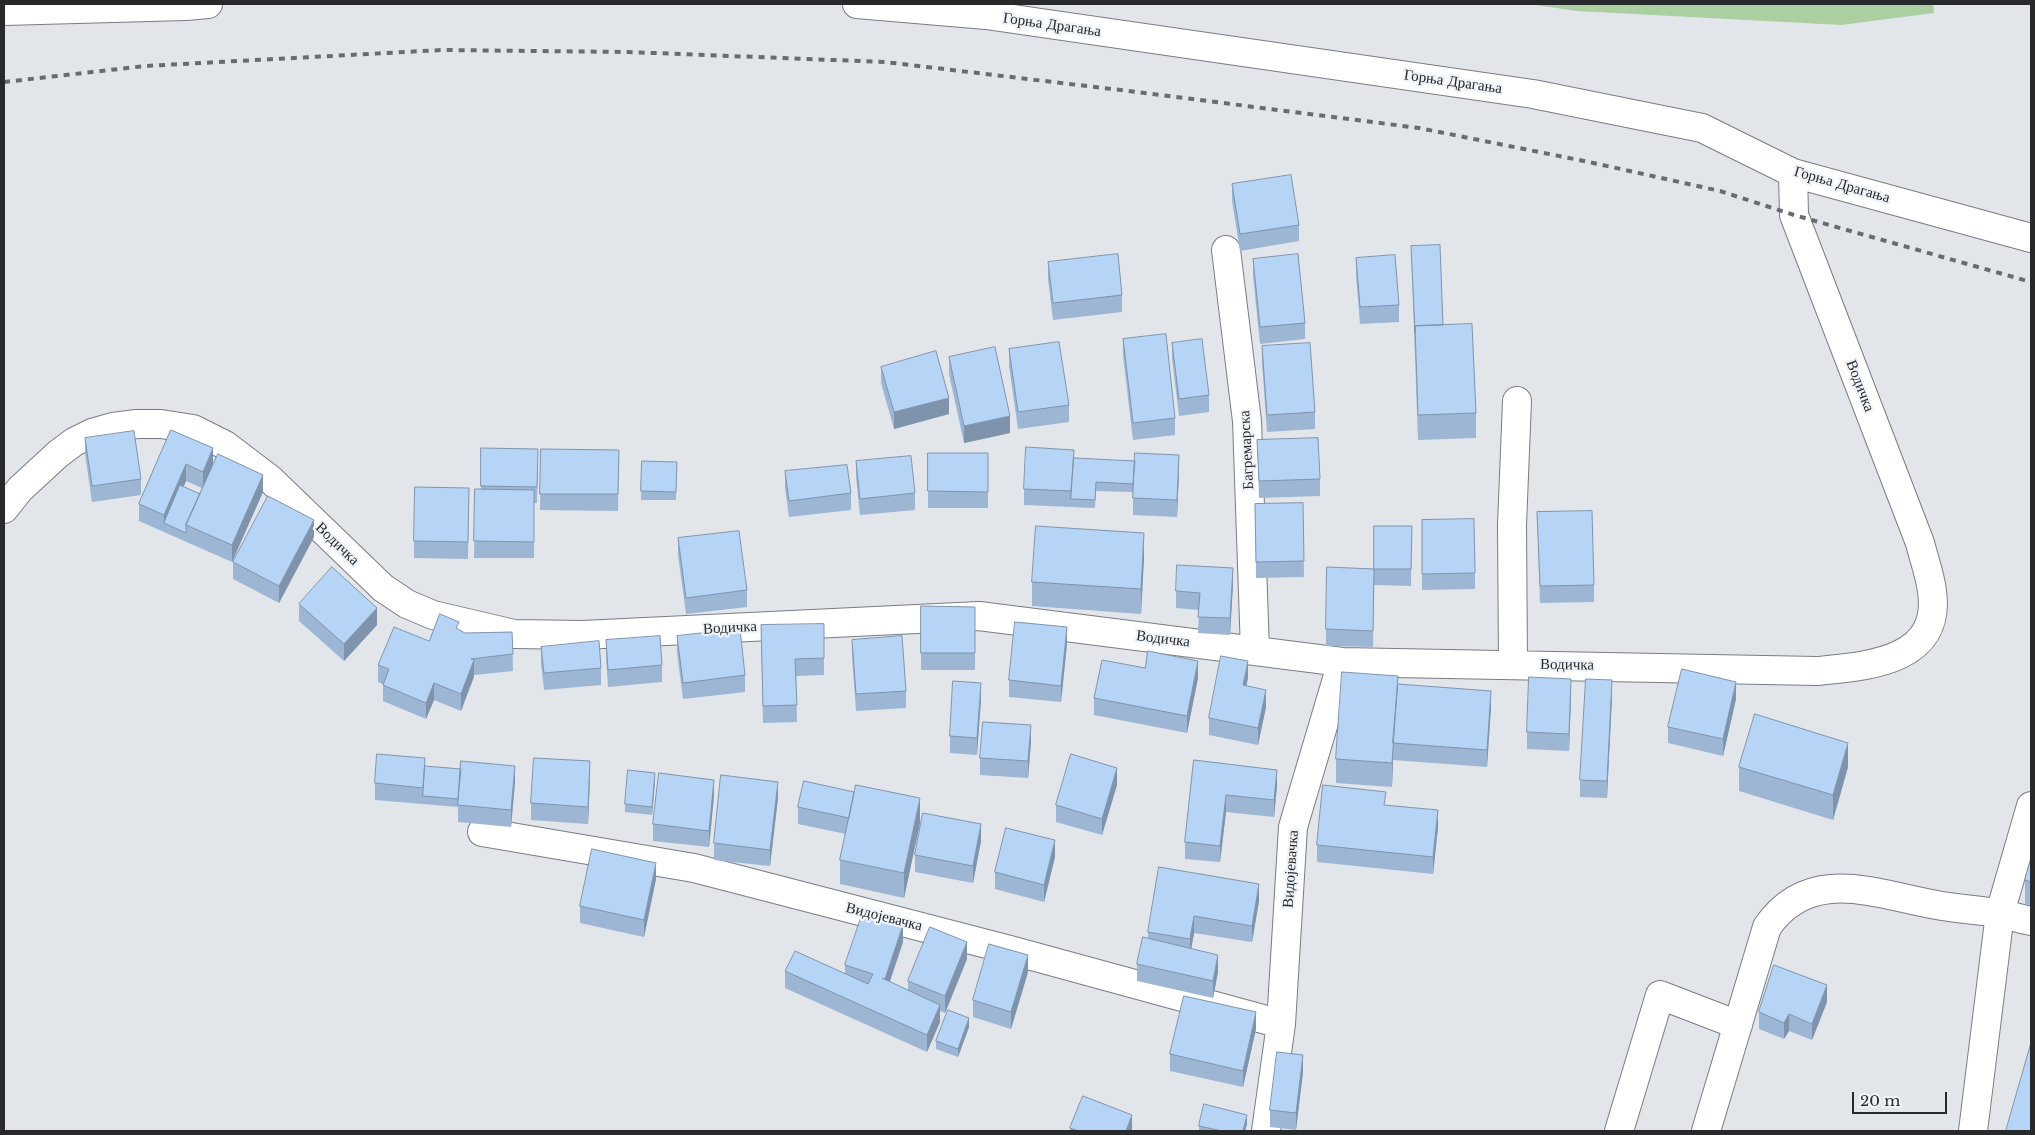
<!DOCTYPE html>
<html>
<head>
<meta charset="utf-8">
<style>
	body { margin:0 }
	#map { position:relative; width:2035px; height:1135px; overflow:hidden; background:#e2e6eb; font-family:"Libre Baskerville",serif }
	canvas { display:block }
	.frame { position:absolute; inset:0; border:5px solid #27292b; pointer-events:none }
	.scale { position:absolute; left:1852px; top:1092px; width:95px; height:22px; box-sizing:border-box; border:2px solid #27292b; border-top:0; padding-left:6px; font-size:15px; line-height:18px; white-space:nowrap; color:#27292b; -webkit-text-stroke:4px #eff4f9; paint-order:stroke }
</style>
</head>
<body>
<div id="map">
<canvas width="2035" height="1135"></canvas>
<div class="frame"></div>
<div class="scale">20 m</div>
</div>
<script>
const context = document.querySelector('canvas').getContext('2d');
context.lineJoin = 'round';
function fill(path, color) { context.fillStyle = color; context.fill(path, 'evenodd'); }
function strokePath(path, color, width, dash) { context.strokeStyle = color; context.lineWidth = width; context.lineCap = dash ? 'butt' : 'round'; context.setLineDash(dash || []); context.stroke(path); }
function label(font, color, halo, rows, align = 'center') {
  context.font = font + ' "Libre Baskerville",serif'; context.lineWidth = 4.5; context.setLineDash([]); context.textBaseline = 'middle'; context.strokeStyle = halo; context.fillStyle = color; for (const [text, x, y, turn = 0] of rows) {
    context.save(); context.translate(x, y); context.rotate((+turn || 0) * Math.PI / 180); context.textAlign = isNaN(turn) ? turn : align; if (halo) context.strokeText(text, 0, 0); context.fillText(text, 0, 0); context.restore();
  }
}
fill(new Path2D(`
	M 1529,4 L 1933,4 L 1934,13 L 1841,25 L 1577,11 Z`), '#abcfa0');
const minor = new Path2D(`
	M 857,4 L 986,15 L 1533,94 L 1702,128 L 1793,173 L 2031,238
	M 4,11 L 186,6 L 208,4
	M 1226,250 L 1247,421 L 1255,651
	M 4,509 L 20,489 L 58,454 L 74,442 L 92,433 L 113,427 L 137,424 L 161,424 L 193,429 L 225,445 L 271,480 L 383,588 L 407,604 L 433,615 L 514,634 L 583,635 L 979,616 L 1342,662 L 1817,671 C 1867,666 1942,662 1932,591 C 1930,575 1924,559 1920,543 L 1794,215 L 1793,173
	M 1513,664 L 1512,525 L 1517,401
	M 482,832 L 694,868 L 1010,950 L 1281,1024
	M 1266,1131 L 1281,1024 L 1293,827 L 1342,662
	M 1619,1131 L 1660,995 L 1738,1025
	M 1706,1131 L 1767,927 C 1811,863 1880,896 1942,906 C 1960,909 1979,910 1998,913 C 2009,915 2020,919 2031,921
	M 1973,1131 L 2000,913 L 2031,806`);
strokePath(minor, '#797d82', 30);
strokePath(minor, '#fff', 28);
strokePath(new Path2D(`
	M 4,82 L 145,66 L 442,50 L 628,52 L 885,62 L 1137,92 L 1419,128 L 1589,162 L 1720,191 L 1794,215 L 2031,282`), '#696c6f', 4, [6, 6]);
fill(new Path2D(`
	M 1232,184 L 1299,225 L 1299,241 L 1240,251 L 1232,201 Z
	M 1411,246 L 1443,325 L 1476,413 L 1476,438 L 1418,440 Z
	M 1356,258 L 1399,305 L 1399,322 L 1360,324 L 1356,275 Z
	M 1253,259 L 1305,323 L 1305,339 L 1260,344 L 1253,276 Z
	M 1048,262 L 1122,295 L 1122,312 L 1053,320 L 1048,279 Z
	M 1123,339 L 1175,418 L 1175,435 L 1133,440 L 1123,356 Z
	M 1172,343 L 1209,395 L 1209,412 L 1179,416 L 1172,359 Z
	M 1262,346 L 1315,412 L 1315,429 L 1267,432 L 1262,363 Z
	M 1009,349 L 1069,405 L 1069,422 L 1018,429 L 1009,366 Z
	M 949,357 L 1010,433 L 964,443 L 949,374 Z
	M 881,367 L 949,414 L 894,429 L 881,383 Z
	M 171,430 L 213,464 L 263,492 L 232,562 L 139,521 L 139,504 ZM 186,481 L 202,488 L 200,494 L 183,487 Z
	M 85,438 L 141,479 L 141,495 L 92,502 L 85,454 Z
	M 1257,440 L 1320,479 L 1320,496 L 1259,498 Z
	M 481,448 L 538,466 L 537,503 L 534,503 L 534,558 L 474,558 L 475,489 L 481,489 Z
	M 541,449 L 619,450 L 618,511 L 540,510 Z
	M 928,453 L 988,453 L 988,508 L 928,508 Z
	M 642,461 L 677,462 L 676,500 L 641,500 Z
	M 856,461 L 915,493 L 915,510 L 860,515 L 856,477 Z
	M 785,471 L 851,493 L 851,510 L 789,517 L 785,488 Z
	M 1179,472 L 1177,517 L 1133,515 L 1133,492 L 1096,491 L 1095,508 L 1024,505 L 1024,489 Z
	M 469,488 L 468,559 L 414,558 L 414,541 Z
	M 1303,503 L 1304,577 L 1256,578 L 1255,504 Z
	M 1537,512 L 1594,585 L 1594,602 L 1540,603 Z
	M 1422,520 L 1475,573 L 1475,589 L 1422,590 Z
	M 1412,526 L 1411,586 L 1374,585 L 1373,647 L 1326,646 L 1326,629 L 1374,569 Z
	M 314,537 L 279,603 L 233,579 L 233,562 Z
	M 678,538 L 747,590 L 747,607 L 686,614 L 678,555 Z
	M 1144,558 L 1141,614 L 1032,606 L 1032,582 Z
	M 1233,584 L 1230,635 L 1198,633 L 1199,610 L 1176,608 L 1176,591 Z
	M 299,604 L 377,625 L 344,661 L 299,621 Z
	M 921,606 L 975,607 L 975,670 L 921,670 Z
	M 761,625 L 824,658 L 824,675 L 796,676 L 797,722 L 763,723 Z
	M 459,630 L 465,633 L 512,632 L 513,671 L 474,675 L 461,711 L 434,700 L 426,719 L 383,701 L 383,684 L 378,682 L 378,665 L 429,641 Z
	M 677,636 L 745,675 L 745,692 L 683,699 L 677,653 Z
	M 606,640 L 662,665 L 662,682 L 608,687 L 606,657 Z
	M 852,640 L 906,691 L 906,708 L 856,711 L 852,657 Z
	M 1067,644 L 1061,702 L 1009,697 L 1009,680 Z
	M 541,647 L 601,668 L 601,685 L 544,690 L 541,664 Z
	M 1145,668 L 1198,678 L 1187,733 L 1094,715 L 1094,698 Z
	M 1248,678 L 1246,686 L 1266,707 L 1258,745 L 1209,735 L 1209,718 Z
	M 1398,684 L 1491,707 L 1487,767 L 1393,760 L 1392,787 L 1336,783 L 1336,759 Z
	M 1571,696 L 1569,751 L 1527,749 L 1527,732 Z
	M 1612,697 L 1607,798 L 1580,797 L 1580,780 Z
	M 981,699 L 977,755 L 950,753 L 950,736 Z
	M 1736,699 L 1723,756 L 1668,743 L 1668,727 Z
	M 1031,742 L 1028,778 L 980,775 L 980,758 Z
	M 1194,760 L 1277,786 L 1274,817 L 1226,812 L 1220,862 L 1185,859 L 1185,842 Z
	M 425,766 L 515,782 L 511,827 L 458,822 L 458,807 L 375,800 L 375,783 Z
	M 1739,767 L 1848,767 L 1833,820 L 1739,791 Z
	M 590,778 L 588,824 L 531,820 L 531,803 Z
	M 655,782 L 652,815 L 625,812 L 625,804 Z
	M 1117,785 L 1102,835 L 1056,822 L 1056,805 Z
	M 714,796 L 709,847 L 653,841 L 653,824 Z
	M 778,798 L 770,866 L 714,860 L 714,843 Z
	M 1386,805 L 1438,827 L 1433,874 L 1317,862 L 1317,845 Z
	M 798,807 L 920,823 L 904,898 L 840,884 L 840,860 L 846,834 L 798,824 Z
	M 981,841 L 973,883 L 915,872 L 915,855 Z
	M 1055,857 L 1044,902 L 995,889 L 995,872 Z
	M 2031,858 L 2031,906 L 2025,904 L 2025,880 Z
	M 656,879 L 644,937 L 580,923 L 580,906 Z
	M 1259,884 L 1259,901 L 1252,942 L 1194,933 L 1191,949 L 1218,972 L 1213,998 L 1137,981 L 1137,964 L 1148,938 L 1148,932 Z
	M 903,942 L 890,982 L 908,990 L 908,981 L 967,959 L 945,1013 L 940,1011 L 940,1022 L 927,1052 L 785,988 L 785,971 L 845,974 L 845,965 Z
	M 1028,972 L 1011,1029 L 973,1017 L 973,1000 Z
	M 1827,1002 L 1812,1040 L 1789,1031 L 1784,1039 L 1759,1029 L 1759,1012 Z
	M 969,1027 L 958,1057 L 936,1049 L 936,1041 Z
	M 1256,1029 L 1243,1087 L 1170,1071 L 1170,1054 Z
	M 1303,1072 L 1296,1130 L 1270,1127 L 1270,1110 Z
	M 1247,1124 L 1245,1131 L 1199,1131 L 1199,1126 Z
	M 1070,1128 L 1132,1131 L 1070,1131 Z`), '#9db6d4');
fill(new Path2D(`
	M 949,398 L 949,414 L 894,429 L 894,412 Z
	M 1010,416 L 1010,433 L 964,443 L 964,426 Z
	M 213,448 L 213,465 L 203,488 L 203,472 Z
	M 1179,455 L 1179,472 L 1177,517 L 1177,500 Z
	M 186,464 L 186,481 L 167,525 L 164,523 L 164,532 L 164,515 Z
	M 263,475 L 263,492 L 232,562 L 232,545 Z
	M 314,520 L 314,537 L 279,603 L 279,586 Z
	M 1144,533 L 1144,558 L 1141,614 L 1141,589 Z
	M 1233,568 L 1233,584 L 1230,635 L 1230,618 Z
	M 377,608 L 377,625 L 344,661 L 344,644 Z
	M 1067,627 L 1067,644 L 1061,702 L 1061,686 Z
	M 474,660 L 474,677 L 461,711 L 461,694 Z
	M 1198,661 L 1198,678 L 1187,733 L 1187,716 Z
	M 1248,661 L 1248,678 L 1243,702 L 1243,685 Z
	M 1398,676 L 1398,700 L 1393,743 L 1393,760 L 1392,787 L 1392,763 Z
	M 1571,679 L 1571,696 L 1569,751 L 1569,734 Z
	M 1612,680 L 1612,697 L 1607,798 L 1607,781 Z
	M 1736,682 L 1736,699 L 1723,756 L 1723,739 Z
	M 434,683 L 434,700 L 426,719 L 426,703 Z
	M 981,683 L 981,699 L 977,755 L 977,738 Z
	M 1266,690 L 1266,707 L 1258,745 L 1258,728 Z
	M 1491,691 L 1491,707 L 1487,767 L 1487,750 Z
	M 1031,725 L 1031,742 L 1028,778 L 1028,761 Z
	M 1848,743 L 1848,767 L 1833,820 L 1833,795 Z
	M 590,761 L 590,778 L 588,824 L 588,807 Z
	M 515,766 L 515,782 L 511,827 L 511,810 Z
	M 1117,768 L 1117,785 L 1102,835 L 1102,819 Z
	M 1277,770 L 1277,786 L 1274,817 L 1274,800 Z
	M 655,773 L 655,782 L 652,815 L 652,807 Z
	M 714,780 L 714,796 L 709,847 L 709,831 Z
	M 778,782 L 778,798 L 770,866 L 770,850 Z
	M 1226,795 L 1226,812 L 1220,862 L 1220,846 Z
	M 920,798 L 920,823 L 904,898 L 904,873 Z
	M 1438,810 L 1438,827 L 1433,874 L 1433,857 Z
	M 981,824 L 981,841 L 973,883 L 973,866 Z
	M 1055,840 L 1055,857 L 1044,902 L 1044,885 Z
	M 656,863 L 656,879 L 644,937 L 644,920 Z
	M 1259,884 L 1259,901 L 1252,942 L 1252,926 Z
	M 1194,916 L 1194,933 L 1190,956 L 1190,939 Z
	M 903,925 L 903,942 L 885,995 L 885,979 Z
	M 967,942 L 967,959 L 945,1013 L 945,996 Z
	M 1028,955 L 1028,972 L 1011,1029 L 1011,1012 Z
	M 1218,955 L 1218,972 L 1213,998 L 1213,981 Z
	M 1827,985 L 1827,1002 L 1812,1040 L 1812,1024 Z
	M 940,1005 L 940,1022 L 927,1052 L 927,1035 Z
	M 1256,1012 L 1256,1029 L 1243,1087 L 1243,1071 Z
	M 1789,1014 L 1789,1031 L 1784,1039 L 1784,1023 Z
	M 969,1018 L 969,1027 L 958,1057 L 958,1049 Z
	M 1303,1055 L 1303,1072 L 1296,1130 L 1296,1113 Z
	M 1132,1115 L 1132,1131 L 1126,1131 Z
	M 1247,1115 L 1247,1124 L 1245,1131 L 1243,1131 Z`), '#7f94ac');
const building = new Path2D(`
	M 1291,175 L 1299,225 L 1240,234 L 1232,184 Z
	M 1440,245 L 1443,325 L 1415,326 L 1415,333 L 1411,246 Z
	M 1118,254 L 1122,295 L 1053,303 L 1048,262 Z
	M 1298,254 L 1305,323 L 1260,327 L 1253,259 Z
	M 1395,255 L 1399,305 L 1360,307 L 1356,258 Z
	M 1472,324 L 1476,413 L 1418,415 L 1415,326 Z
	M 1166,334 L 1175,418 L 1133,423 L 1123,339 Z
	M 1202,339 L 1209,395 L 1179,399 L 1172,343 Z
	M 1059,342 L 1069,405 L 1018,412 L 1009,349 Z
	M 1310,343 L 1315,412 L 1267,415 L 1262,346 Z
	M 995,347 L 1010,416 L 964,426 L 949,357 Z
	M 936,351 L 949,398 L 894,412 L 881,367 Z
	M 171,430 L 213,448 L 203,472 L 186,464 L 164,515 L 139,504 Z
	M 134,431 L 141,479 L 92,486 L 85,438 Z
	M 1318,438 L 1320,479 L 1259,481 L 1257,440 Z
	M 1026,447 L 1074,450 L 1071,491 L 1024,489 Z
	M 481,448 L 538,449 L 537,487 L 481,486 Z
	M 541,449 L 619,450 L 618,494 L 540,494 Z
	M 928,453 L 988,453 L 988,492 L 928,491 Z
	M 1135,453 L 1179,455 L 1177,500 L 1133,498 Z
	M 218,454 L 263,475 L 232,545 L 186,525 Z
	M 911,456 L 915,493 L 860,499 L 856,461 Z
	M 1074,458 L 1135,461 L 1133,484 L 1096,482 L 1095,500 L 1071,499 Z
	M 642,461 L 677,462 L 676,492 L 641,491 Z
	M 847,465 L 851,493 L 789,501 L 785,471 Z
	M 180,485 L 200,494 L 186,525 L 186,533 L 164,523 Z
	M 415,487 L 469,488 L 468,542 L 414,541 Z
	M 475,489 L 534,490 L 534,542 L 474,541 Z
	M 268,496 L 314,520 L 279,586 L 233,562 Z
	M 1303,503 L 1304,561 L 1256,562 L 1255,504 Z
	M 1592,511 L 1594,585 L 1540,586 L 1537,512 Z
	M 1474,519 L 1475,573 L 1422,574 L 1422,520 Z
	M 1036,526 L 1144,533 L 1141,589 L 1032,582 Z
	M 1374,526 L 1412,526 L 1411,569 L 1374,569 Z
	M 739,531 L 747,590 L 686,598 L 678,538 Z
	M 1177,565 L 1233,568 L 1230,618 L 1198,617 L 1200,593 L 1176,591 Z
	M 332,567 L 377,608 L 344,644 L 299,604 Z
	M 1327,567 L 1374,569 L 1373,631 L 1326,629 Z
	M 921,606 L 975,607 L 975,653 L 921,653 Z
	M 440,614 L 459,622 L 456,628 L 465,633 L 512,632 L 513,654 L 471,659 L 474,660 L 461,694 L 434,683 L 426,703 L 383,685 L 389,669 L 378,665 L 394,627 L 429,641 Z
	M 1015,622 L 1067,627 L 1061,686 L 1009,680 Z
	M 824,624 L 824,658 L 795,659 L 797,705 L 763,706 L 761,625 Z
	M 740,629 L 745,675 L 683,683 L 677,636 Z
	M 660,636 L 662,665 L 608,670 L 606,640 Z
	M 902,636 L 906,691 L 856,694 L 852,640 Z
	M 599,641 L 601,668 L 544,673 L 541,647 Z
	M 1148,651 L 1198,661 L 1187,716 L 1094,698 L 1102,660 L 1145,668 Z
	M 1221,656 L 1248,661 L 1243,685 L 1266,690 L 1258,728 L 1209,718 Z
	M 1682,669 L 1736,682 L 1723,739 L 1668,727 Z
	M 1342,672 L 1398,676 L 1392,763 L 1336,759 Z
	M 1529,677 L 1571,679 L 1569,734 L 1527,732 Z
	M 1586,679 L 1612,680 L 1607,781 L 1580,780 Z
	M 953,681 L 981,683 L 977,738 L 950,736 Z
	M 1398,684 L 1491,691 L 1487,750 L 1393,743 Z
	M 1755,714 L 1848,743 L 1833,795 L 1739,767 Z
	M 983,722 L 1031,725 L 1028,761 L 980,758 Z
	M 377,754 L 425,758 L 423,788 L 375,783 Z
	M 1071,754 L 1117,768 L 1102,819 L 1056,805 Z
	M 534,758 L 590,761 L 588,807 L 531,803 Z
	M 1194,760 L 1277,770 L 1274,800 L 1226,795 L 1220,846 L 1185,842 Z
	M 461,761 L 515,766 L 511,810 L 458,805 Z
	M 425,766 L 461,769 L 458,799 L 423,796 Z
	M 628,770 L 655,773 L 652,807 L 625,804 Z
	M 659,773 L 714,780 L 709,831 L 653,824 Z
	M 721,775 L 778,782 L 770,850 L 714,843 Z
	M 804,781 L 854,792 L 849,818 L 798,807 Z
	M 856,785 L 920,798 L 904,873 L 840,860 Z
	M 1323,785 L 1386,792 L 1384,805 L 1438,810 L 1433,857 L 1317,845 Z
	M 923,813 L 981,824 L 973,866 L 915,855 Z
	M 1006,828 L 1055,840 L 1044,885 L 995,872 Z
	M 592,849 L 656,863 L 644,920 L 580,906 Z
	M 2031,858 L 2031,882 L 2025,880 Z
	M 1159,867 L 1259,884 L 1252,926 L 1194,916 L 1190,939 L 1148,932 Z
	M 863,912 L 903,925 L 885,979 L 882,978 L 940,1005 L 927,1035 L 785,971 L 795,951 L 868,984 L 873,974 L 845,965 Z
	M 930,927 L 967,942 L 945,996 L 908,981 Z
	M 1143,937 L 1218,955 L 1213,981 L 1137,964 Z
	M 989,944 L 1028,955 L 1011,1012 L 973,1000 Z
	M 1774,965 L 1827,985 L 1812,1024 L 1789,1014 L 1784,1023 L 1759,1012 Z
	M 1184,996 L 1256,1012 L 1243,1071 L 1170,1054 Z
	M 948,1010 L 969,1018 L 958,1049 L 936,1041 Z
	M 2031,1043 L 2031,1131 L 2006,1131 Z
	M 1277,1052 L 1303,1055 L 1296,1113 L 1270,1110 Z
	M 1083,1096 L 1132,1115 L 1126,1131 L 1079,1131 L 1070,1128 Z
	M 1204,1104 L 1247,1115 L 1243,1131 L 1222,1131 L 1199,1126 Z`);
fill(building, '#b6d4f6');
strokePath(building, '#7f94ac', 1);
label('15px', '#27292b', '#eff4f9', [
	["Горња Драгања",1052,25,8],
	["Горња Драгања",1453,82,8],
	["Горња Драгања",1842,185,16],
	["Водичка",1860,386,69],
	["Багремарска",1247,450,-93],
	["Водичка",337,544,44],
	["Водичка",730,628,-3],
	["Водичка",1163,639,7],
	["Водичка",1567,665,1],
	["Видојевачка",1291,869,-86],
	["Видојевачка",884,917,14]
]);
</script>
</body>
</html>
